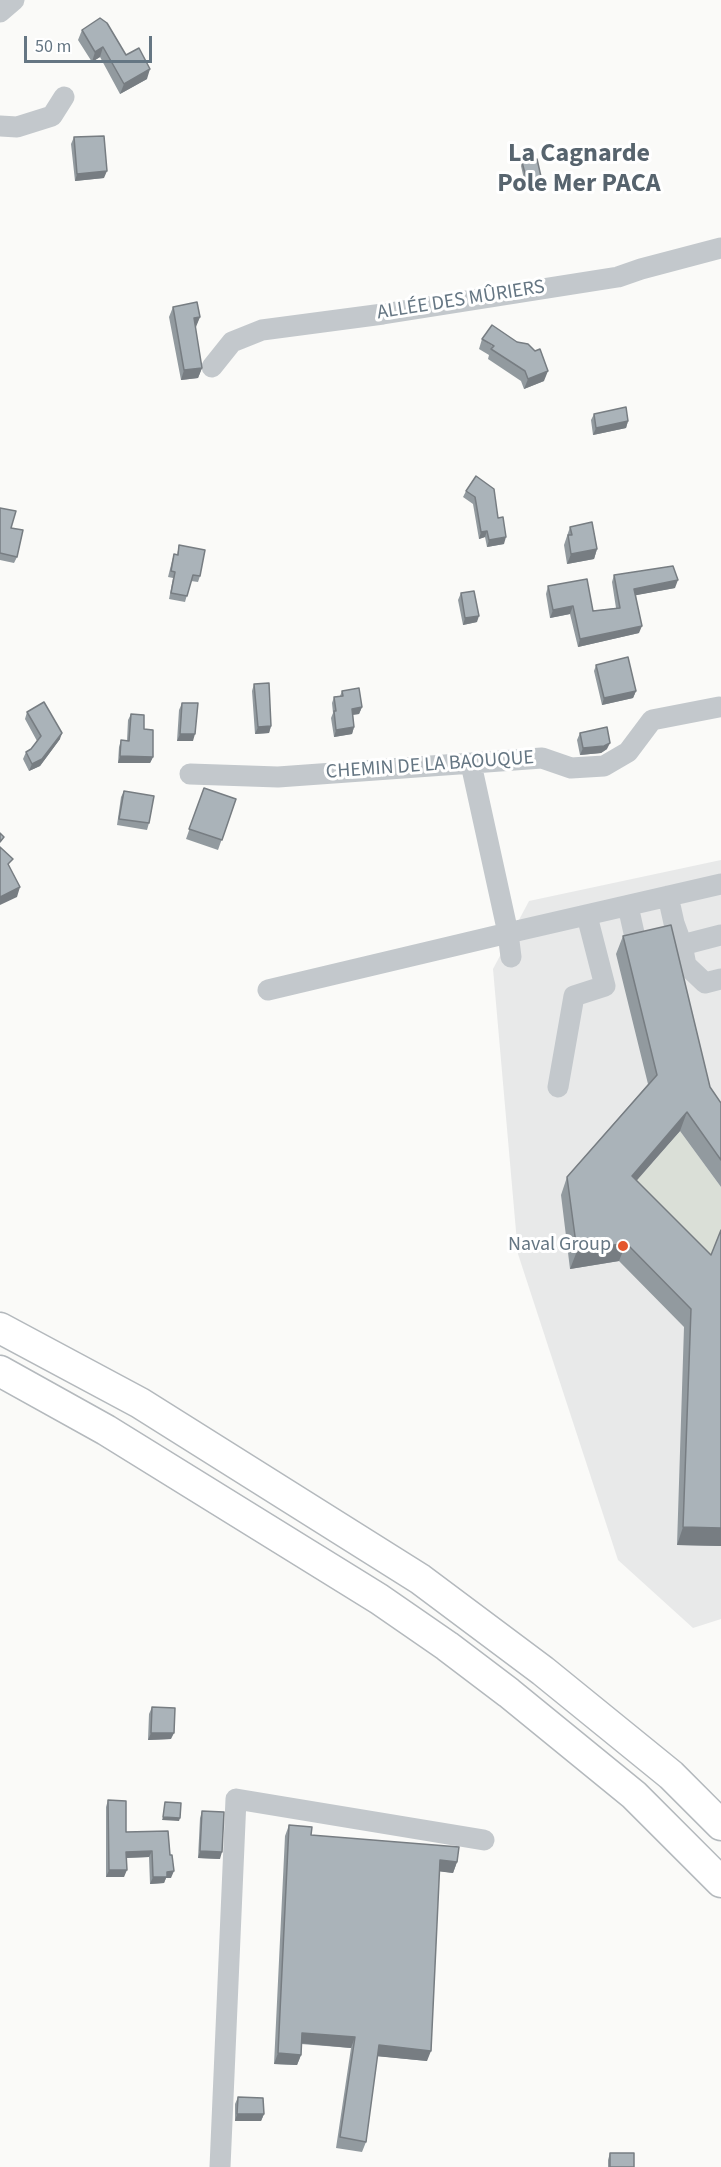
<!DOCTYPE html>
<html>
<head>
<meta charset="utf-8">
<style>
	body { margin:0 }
	#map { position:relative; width:721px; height:2167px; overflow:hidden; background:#fafaf8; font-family:"Source Sans 3",sans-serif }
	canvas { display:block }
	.scale { position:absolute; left:24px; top:36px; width:128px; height:27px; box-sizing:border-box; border:3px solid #657683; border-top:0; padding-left:8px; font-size:18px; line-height:21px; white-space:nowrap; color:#657683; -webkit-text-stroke:4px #fff; paint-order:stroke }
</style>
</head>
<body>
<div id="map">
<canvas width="721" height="2167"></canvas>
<div class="scale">50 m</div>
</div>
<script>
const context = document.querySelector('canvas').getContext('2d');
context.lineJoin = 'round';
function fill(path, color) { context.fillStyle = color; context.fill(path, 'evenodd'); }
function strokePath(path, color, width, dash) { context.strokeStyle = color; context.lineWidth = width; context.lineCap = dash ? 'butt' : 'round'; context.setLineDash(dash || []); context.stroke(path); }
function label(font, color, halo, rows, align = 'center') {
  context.font = font + ' "Source Sans 3",sans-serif'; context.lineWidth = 6; context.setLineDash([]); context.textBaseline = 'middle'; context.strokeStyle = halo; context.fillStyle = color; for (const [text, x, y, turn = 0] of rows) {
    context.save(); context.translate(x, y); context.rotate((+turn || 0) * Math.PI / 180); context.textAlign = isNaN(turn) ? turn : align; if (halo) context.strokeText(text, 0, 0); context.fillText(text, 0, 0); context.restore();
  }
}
fill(new Path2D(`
	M 721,860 L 721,1619 L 693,1628 L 618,1560 L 518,1254 L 493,969 L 529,901 Z`), '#e8e9e9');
fill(new Path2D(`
	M 680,1131 L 721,1187 L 721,1232 L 704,1273 L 625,1194 Z`), '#dadfd7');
const highway = new Path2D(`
	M 0,1328 L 140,1403 L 420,1579 L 543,1671 L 671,1775 L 721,1825
	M 0,1371 L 106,1430 L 379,1599 L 447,1646 L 509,1693 L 634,1795 L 721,1882`);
strokePath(highway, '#b4b9bd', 33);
strokePath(new Path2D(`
	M 0,12 L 14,0
	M 0,126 L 17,127 L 52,116 L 64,97
	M 212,367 L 232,342 L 262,330 L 383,314 L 618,277 L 641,269 L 721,248
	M 471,764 L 508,933 L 721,884
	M 190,774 L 278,777 L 542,758 L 571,768 L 604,766 L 628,752 L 652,720 L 719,707
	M 668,896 L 674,923 L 682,945 L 721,935
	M 628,906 L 634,933
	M 682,945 L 686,965 L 705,983 L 721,979
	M 268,990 L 508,933 L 511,957
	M 558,1087 L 574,996 L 605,986 L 587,916
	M 220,2167 L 236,1799 L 484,1840`), '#c3c8cc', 21);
strokePath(highway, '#fff', 30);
fill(new Path2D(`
	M 82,30 L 126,55 L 147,79 L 120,94 L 100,57 L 92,62 L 78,40 Z
	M 74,137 L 104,178 L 75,181 L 71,144 Z
	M 522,162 L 542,181 L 541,185 L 526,188 L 521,166 Z
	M 173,307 L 200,317 L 195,327 L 202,368 L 198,378 L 181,380 L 169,317 Z
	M 482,339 L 544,381 L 524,389 L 521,381 L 488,359 L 489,355 L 479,349 Z
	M 594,414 L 628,421 L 626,428 L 593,435 L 591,420 Z
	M 476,476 L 498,518 L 504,544 L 487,547 L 485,537 L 479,539 L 473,504 L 463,497 L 466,491 Z
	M 0,508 L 11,528 L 17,557 L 14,563 L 0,560 Z
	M 570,527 L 597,549 L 594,559 L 567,564 L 564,545 Z
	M 179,545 L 200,576 L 198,582 L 191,581 L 185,602 L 169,599 L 173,578 L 168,577 L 172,561 L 174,554 L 177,555 Z
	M 614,575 L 675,588 L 636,595 L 639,633 L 578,647 L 570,614 L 550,618 L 546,594 L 548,586 L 593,611 L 616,608 L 612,582 Z
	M 461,593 L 477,622 L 463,625 L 458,600 Z
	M 596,665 L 636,691 L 633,698 L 602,705 L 594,671 Z
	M 254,684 L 271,726 L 269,733 L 255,734 L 252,691 Z
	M 342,691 L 362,707 L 359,714 L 353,715 L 354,727 L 352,734 L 334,737 L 331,718 L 333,713 L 332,703 L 334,697 L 340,696 Z
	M 182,703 L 193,741 L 177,741 L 179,710 Z
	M 27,712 L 60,739 L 40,766 L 29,771 L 23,759 L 26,752 L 31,749 L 37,741 L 25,719 Z
	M 131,714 L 144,729 L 153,757 L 150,763 L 118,763 L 119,747 L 121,740 L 127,741 L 128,720 Z
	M 580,733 L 607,749 L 601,753 L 580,755 L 577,740 Z
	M 204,788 L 236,799 L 218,850 L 186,839 Z
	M 124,791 L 149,823 L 147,830 L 117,825 L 121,797 Z
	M 623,936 L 710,1087 L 721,1103 L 721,1187 L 680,1131 L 636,1180 L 711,1255 L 721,1230 L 721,1546 L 677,1545 L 684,1327 L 619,1261 L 570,1269 L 561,1195 L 567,1177 L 648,1084 L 616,954 Z
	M 152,1707 L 171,1739 L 148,1740 L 149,1714 Z
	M 108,1800 L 126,1832 L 168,1831 L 171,1878 L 166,1878 L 164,1883 L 150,1884 L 149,1857 L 126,1858 L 124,1877 L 106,1877 L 106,1807 Z
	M 202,1811 L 220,1859 L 198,1858 L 200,1818 Z
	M 289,1825 L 311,1835 L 457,1862 L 453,1873 L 439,1871 L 427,2061 L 377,2056 L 366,2142 L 362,2152 L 336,2148 L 351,2048 L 301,2044 L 301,2055 L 297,2065 L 274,2064 L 285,1836 Z
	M 238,2097 L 264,2114 L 261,2121 L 235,2121 L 235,2104 Z
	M 610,2153 L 634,2167 L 608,2167 L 608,2160 Z`), '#929a9f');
fill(new Path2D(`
	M 103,47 L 100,57 L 92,62 L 95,52 Z
	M 150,69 L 147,79 L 120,94 L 124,84 Z
	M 107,171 L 104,178 L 75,181 L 77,174 Z
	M 542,181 L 541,185 L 526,188 L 528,185 Z
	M 200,317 L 196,327 L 190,328 L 194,318 Z
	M 202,368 L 198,378 L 181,380 L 184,370 Z
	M 548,371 L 544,381 L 524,389 L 528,379 Z
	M 628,421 L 626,428 L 593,435 L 596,428 Z
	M 487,531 L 485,537 L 479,539 L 481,532 Z
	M 506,537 L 504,544 L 487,547 L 489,540 Z
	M 597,549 L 594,559 L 567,564 L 571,554 Z
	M 678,580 L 675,588 L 632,596 L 634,589 Z
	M 573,606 L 570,614 L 550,618 L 553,610 Z
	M 479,616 L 477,622 L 463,625 L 465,618 Z
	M 642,626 L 639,633 L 578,647 L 580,639 Z
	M 636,691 L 633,698 L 602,705 L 604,698 Z
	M 362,707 L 359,714 L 349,715 L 352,709 Z
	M 271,726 L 269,733 L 255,734 L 258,727 Z
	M 354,727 L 352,734 L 334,737 L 336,730 Z
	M 62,733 L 60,739 L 40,766 L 29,771 L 32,764 Z
	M 180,734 L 195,734 L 193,741 L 177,741 Z
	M 610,743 L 607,749 L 601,753 L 580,755 L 583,748 Z
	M 120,756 L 153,757 L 150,763 L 118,763 Z
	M 20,887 L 17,897 L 0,905 L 0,897 Z
	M 687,1112 L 680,1131 L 625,1194 L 632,1176 Z
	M 626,1243 L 619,1261 L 570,1269 L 577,1251 Z
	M 683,1527 L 721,1528 L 721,1546 L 677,1545 Z
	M 151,1733 L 174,1733 L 171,1739 L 148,1740 Z
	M 163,1817 L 180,1818 L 179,1821 L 162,1820 Z
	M 152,1851 L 149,1857 L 124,1858 L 126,1852 Z
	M 200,1851 L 222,1852 L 220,1859 L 198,1858 Z
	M 440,1860 L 457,1862 L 453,1873 L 436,1871 Z
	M 109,1870 L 127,1870 L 124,1877 L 106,1877 Z
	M 174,1871 L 171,1878 L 166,1878 L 164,1883 L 150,1884 L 153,1877 L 167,1872 Z
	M 302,2033 L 355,2037 L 351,2048 L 298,2043 Z
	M 379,2045 L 431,2051 L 427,2061 L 375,2056 Z
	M 278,2053 L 301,2055 L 297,2065 L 274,2064 Z
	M 237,2114 L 264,2114 L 261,2121 L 235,2121 Z`), '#777d82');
const building = new Path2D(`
	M 100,18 L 107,23 L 126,55 L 139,48 L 150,69 L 124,84 L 103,47 L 95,52 L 82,30 Z
	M 104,136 L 107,171 L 77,174 L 74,137 Z
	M 537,159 L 542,181 L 528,185 L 522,162 Z
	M 197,302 L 200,317 L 194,318 L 202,368 L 184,370 L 173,307 Z
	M 492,325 L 517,342 L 528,344 L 535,351 L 540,349 L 548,371 L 528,379 L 525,371 L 491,349 L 494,346 L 482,339 Z
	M 626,407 L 628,421 L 596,428 L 594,414 Z
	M 476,476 L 494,489 L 498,518 L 503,517 L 506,537 L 489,540 L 487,531 L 481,532 L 475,497 L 466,491 Z
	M 0,508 L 16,511 L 11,528 L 23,530 L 17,557 L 0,553 Z
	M 592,522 L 597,549 L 571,554 L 568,535 L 572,535 L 570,527 Z
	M 179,545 L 205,550 L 200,576 L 193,575 L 187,596 L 171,593 L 175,572 L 171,571 L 174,554 L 178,555 Z
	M 673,566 L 678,580 L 634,589 L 642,626 L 580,639 L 573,606 L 553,610 L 548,586 L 587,579 L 593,611 L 620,608 L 614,575 Z
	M 474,591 L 479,616 L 465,618 L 461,593 Z
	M 628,657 L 636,691 L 604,698 L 596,665 Z
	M 269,683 L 271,726 L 258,727 L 254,684 Z
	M 359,688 L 362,707 L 352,709 L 354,727 L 336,730 L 334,711 L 336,711 L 334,697 L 343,696 L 342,691 Z
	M 44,702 L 62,733 L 42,759 L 32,764 L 26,752 L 31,749 L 41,736 L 27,712 Z
	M 182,703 L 198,703 L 195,734 L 180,734 Z
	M 131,714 L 144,715 L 144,729 L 153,730 L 153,757 L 120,756 L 121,740 L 129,741 Z
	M 607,727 L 610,743 L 604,746 L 583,748 L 580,733 Z
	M 204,788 L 236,799 L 222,840 L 189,829 Z
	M 124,791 L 154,796 L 149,823 L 119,819 Z
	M 0,833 L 4,837 L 0,842 Z
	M 0,847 L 13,859 L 8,864 L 20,887 L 0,897 Z
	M 671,925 L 710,1087 L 721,1103 L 721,1160 L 687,1112 L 632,1176 L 711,1255 L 721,1230 L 721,1528 L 683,1527 L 691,1309 L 626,1243 L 577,1251 L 567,1177 L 657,1075 L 623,936 Z
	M 152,1707 L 175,1708 L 174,1733 L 151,1733 Z
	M 108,1800 L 126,1801 L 126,1832 L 168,1831 L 170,1855 L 172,1855 L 174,1871 L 167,1872 L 167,1877 L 153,1877 L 152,1851 L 126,1852 L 127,1870 L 109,1870 Z
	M 165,1802 L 181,1803 L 180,1818 L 163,1817 Z
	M 202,1811 L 224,1812 L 222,1852 L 200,1851 Z
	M 289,1825 L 312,1827 L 311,1835 L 459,1847 L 457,1862 L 440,1860 L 431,2051 L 379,2045 L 366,2142 L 340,2137 L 355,2037 L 302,2033 L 301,2055 L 278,2053 Z
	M 238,2097 L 263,2098 L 264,2114 L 237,2114 Z
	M 610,2153 L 634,2153 L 634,2167 L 610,2167 Z`);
fill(building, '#aab3b9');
strokePath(building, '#777d82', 1.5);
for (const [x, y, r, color] of [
	[623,1246,6,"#e4572e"]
]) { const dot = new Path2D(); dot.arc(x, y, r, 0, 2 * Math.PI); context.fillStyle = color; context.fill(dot); strokePath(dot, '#fff', 2); }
label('20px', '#657683', '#fff', [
	["ALLÉE DES MÛRIERS",461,301,-9],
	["CHEMIN DE LA BAOUQUE",430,766,-4]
]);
label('20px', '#657683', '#fff', [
	["Naval Group",611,1246]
], 'right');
label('bold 26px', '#57646e', '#fff', [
	["La Cagnarde",579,155],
	["Pole Mer PACA",579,185]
]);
</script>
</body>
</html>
